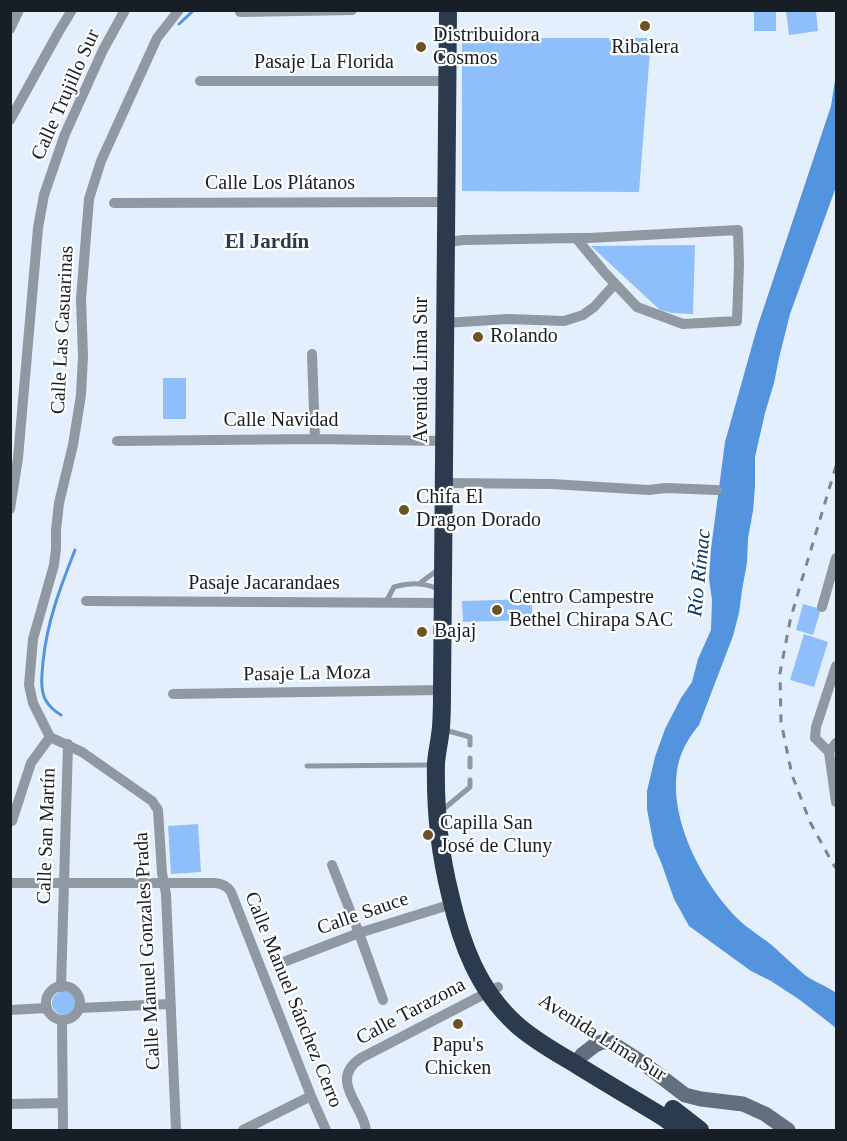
<!DOCTYPE html>
<html>
<head>
<meta charset="utf-8">
<style>
	body { margin:0 }
	#map { position:relative; width:847px; height:1141px; overflow:hidden; background:#e3effd; font-family:Georgia,serif }
	canvas { display:block }
	.frame { position:absolute; inset:0; border:12px solid #171e26; pointer-events:none }
</style>
</head>
<body>
<div id="map">
<canvas width="847" height="1141"></canvas>
<div class="frame"></div>
</div>
<script>
const context = document.querySelector('canvas').getContext('2d');
context.lineJoin = 'round';
function fill(path, color) { context.fillStyle = color; context.fill(path, 'evenodd'); }
function strokePath(path, color, width, dash) { context.strokeStyle = color; context.lineWidth = width; context.lineCap = dash ? 'butt' : 'round'; context.setLineDash(dash || []); context.stroke(path); }
function label(font, color, halo, rows, align = 'center') {
  context.font = font + ' Georgia,serif'; context.lineWidth = 4.5; context.setLineDash([]); context.textBaseline = 'middle'; context.strokeStyle = halo; context.fillStyle = color; for (const [text, x, y, turn = 0] of rows) {
    context.save(); context.translate(x, y); context.rotate((+turn || 0) * Math.PI / 180); context.textAlign = isNaN(turn) ? turn : align; if (halo) context.strokeText(text, 0, 0); context.fillText(text, 0, 0); context.restore();
  }
}
fill(new Path2D(`
	M 754,11 L 776,11 L 776,31 L 754,31 Z
	M 786,11 L 816,11 L 818,31 L 789,35 Z
	M 462,38 L 651,38 L 639,192 L 462,191 Z
	M 695,245 L 693,314 L 672,313 L 660,310 L 591,246 Z
	M 163,378 L 186,378 L 186,419 L 163,419 Z
	M 532,599 L 532,620 L 463,622 L 462,601 Z
	M 803,604 L 821,609 L 813,635 L 796,630 Z
	M 804,634 L 828,642 L 814,687 L 790,680 Z
	M 198,824 L 201,872 L 171,874 L 168,826 Z
	M52 1003a12 12 0 1 1 24 0a12 12 0 1 1-24 0Z`), '#8ebffa');
fill(new Path2D(`
	M 836,74 L 836,187 L 790,314 L 779,358 L 774,383 L 765,413 L 755,457 L 755,486 L 753,511 L 748,538 L 747,563 L 742,590 L 739,613 L 733,636 L 699,725 C 690,736 683,747 679,761 C 665,813 701,882 738,919 C 748,929 762,937 774,947 C 784,956 794,966 805,975 C 814,982 827,986 836,993 L 836,1028 L 800,1000 L 771,981 L 751,971 L 689,926 L 674,899 L 661,862 L 654,846 L 647,809 L 647,791 L 655,757 L 665,729 L 681,698 L 692,682 L 698,659 L 711,630 L 712,600 L 709,578 L 711,549 L 725,442 L 757,328 L 831,106 Z`), '#5493dd');
strokePath(new Path2D(`
	M 179,24 L 194,10
	M 61,715 C 55,711 49,707 45,699 C 40,688 42,674 43,662 C 47,622 60,588 75,550`), '#5493dd', 3);
strokePath(new Path2D(`
	M 420,583 L 439,569
	M 386,602 L 394,587 C 410,583 423,582 438,589
	M 445,730 L 470,737 L 470,745
	M 470,758 L 470,767
	M 307,766 L 431,765
	M 446,807 L 470,787 L 470,780`), '#9098a1', 5);
strokePath(new Path2D(`
	M 240,12 L 352,10
	M 10,29 L 19,10
	M 200,81 L 447,81
	M 10,120 L 58,33 L 72,10
	M 114,203 L 447,202
	M 446,242 L 464,240 L 576,238 L 589,238 L 738,230 L 739,265 L 737,321 L 683,324 L 637,307 L 605,273 L 576,238
	M 445,323 L 508,319 L 564,321 L 583,315 L 594,307 L 615,284
	M 312,354 L 315,439
	M 117,441 L 315,439 L 444,441
	M 444,483 L 552,484 L 649,490 L 666,488 L 717,490
	M 10,509 L 18,458 L 38,228 L 44,195 L 65,134 L 103,50 L 125,10
	M 86,601 L 442,603
	M 822,607 L 836,558
	M 173,694 L 442,690
	M 836,743 L 829,752 L 836,802
	M 829,752 L 815,738 L 816,727 L 836,666
	M 12,821 L 31,763 L 50,737
	M 332,865 L 359,933 L 383,1000
	M 10,883 L 215,883 C 223,884 227,886 231,892 L 311,1096 L 326,1130
	M 286,961 L 359,933 L 452,904
	M46 1003a17 17 0 1 1 34 0a17 17 0 1 1-34 0Z
	M 61,987 L 68,744
	M 79,1008 L 170,1004
	M 10,1010 L 47,1008
	M 62,1020 L 63,1130
	M 10,1104 L 62,1103
	M 176,1130 L 166,894 L 162,873 L 158,810 L 152,801 L 82,752 L 50,737 L 33,703 L 29,685 L 33,639 L 54,565 L 56,549 L 56,530 L 59,503 L 73,445 L 81,395 L 83,356 L 81,299 L 89,199 L 101,161 L 157,38 L 179,10
	M 243,1130 L 311,1096
	M 366,1130 C 363,1105 328,1080 361,1058 L 498,987`), '#9098a1', 10);
strokePath(new Path2D(`
	M 575,1064 L 582,1055 L 595,1045 L 602,1042 L 610,1042 L 643,1063 L 685,1095 L 701,1099 L 743,1104 L 765,1114 L 788,1130`), '#636f7d', 15);
strokePath(new Path2D(`
	M 448,10 L 442,690 C 442,702 442,715 441,727 C 440,739 437,751 436,763 C 435,807 439,850 450,894 C 461,943 478,990 517,1025 C 535,1041 557,1053 577,1065 C 606,1083 635,1100 663,1117 L 681,1130
	M 673,1109 L 700,1130`), '#2b3a4c', 18);
strokePath(new Path2D(`
	M 836,466 L 800,586 L 790,621 L 780,673 L 781,722 L 792,775 L 810,822 L 833,864 L 836,868`), '#7c8590', 3, [8, 8]);
for (const [x, y, r, color] of [
	[645,26,6,"#6b5323"],
	[421,47,6,"#6b5323"],
	[478,337,6,"#6b5323"],
	[404,510,6,"#6b5323"],
	[497,610,6,"#6b5323"],
	[422,632,6,"#6b5323"],
	[428,835,6,"#6b5323"],
	[458,1024,6,"#6b5323"]
]) { const dot = new Path2D(); dot.arc(x, y, r, 0, 2 * Math.PI); context.fillStyle = color; context.fill(dot); strokePath(dot, '#fff', 2); }
label('20px', '#171e26', '#fff', [
	["Distribuidora",433,36],
	["Cosmos",433,59],
	["Ribalera",645,48,"center"],
	["Rolando",490,337],
	["Chifa El",416,498],
	["Dragon Dorado",416,521],
	["Centro Campestre",509,598],
	["Bethel Chirapa SAC",509,621],
	["Bajaj",434,632],
	["Capilla San",440,824],
	["José de Cluny",440,847],
	["Papu's",458,1046,"center"],
	["Chicken",458,1069,"center"]
], 'left');
label('20px', '#171e26', '#fff', [
	["Pasaje La Florida",324,63],
	["Calle Trujillo Sur",66,95,-66],
	["Calle Los Plátanos",280,184],
	["Calle Las Casuarinas",63,330,-87],
	["Avenida Lima Sur",422,370,-90],
	["Calle Navidad",281,421],
	["Pasaje Jacarandaes",264,584],
	["Pasaje La Moza",307,674,-1],
	["Calle San Martín",47,836,-88],
	["Calle Sauce",363,914,-19],
	["Calle Manuel Gonzales Prada",148,951,-93],
	["Calle Manuel Sánchez Cerro",293,1000,68],
	["Calle Tarazona",411,1012,-28],
	["Avenida Lima Sur",602,1038,32]
]);
label('bold 21px', '#2b3b4d', '#fff', [
	["El Jardín",267,243]
]);
label('italic 21px', '#073564', '#fff', [
	["Río Rímac",700,573,-84]
]);
</script>
</body>
</html>
